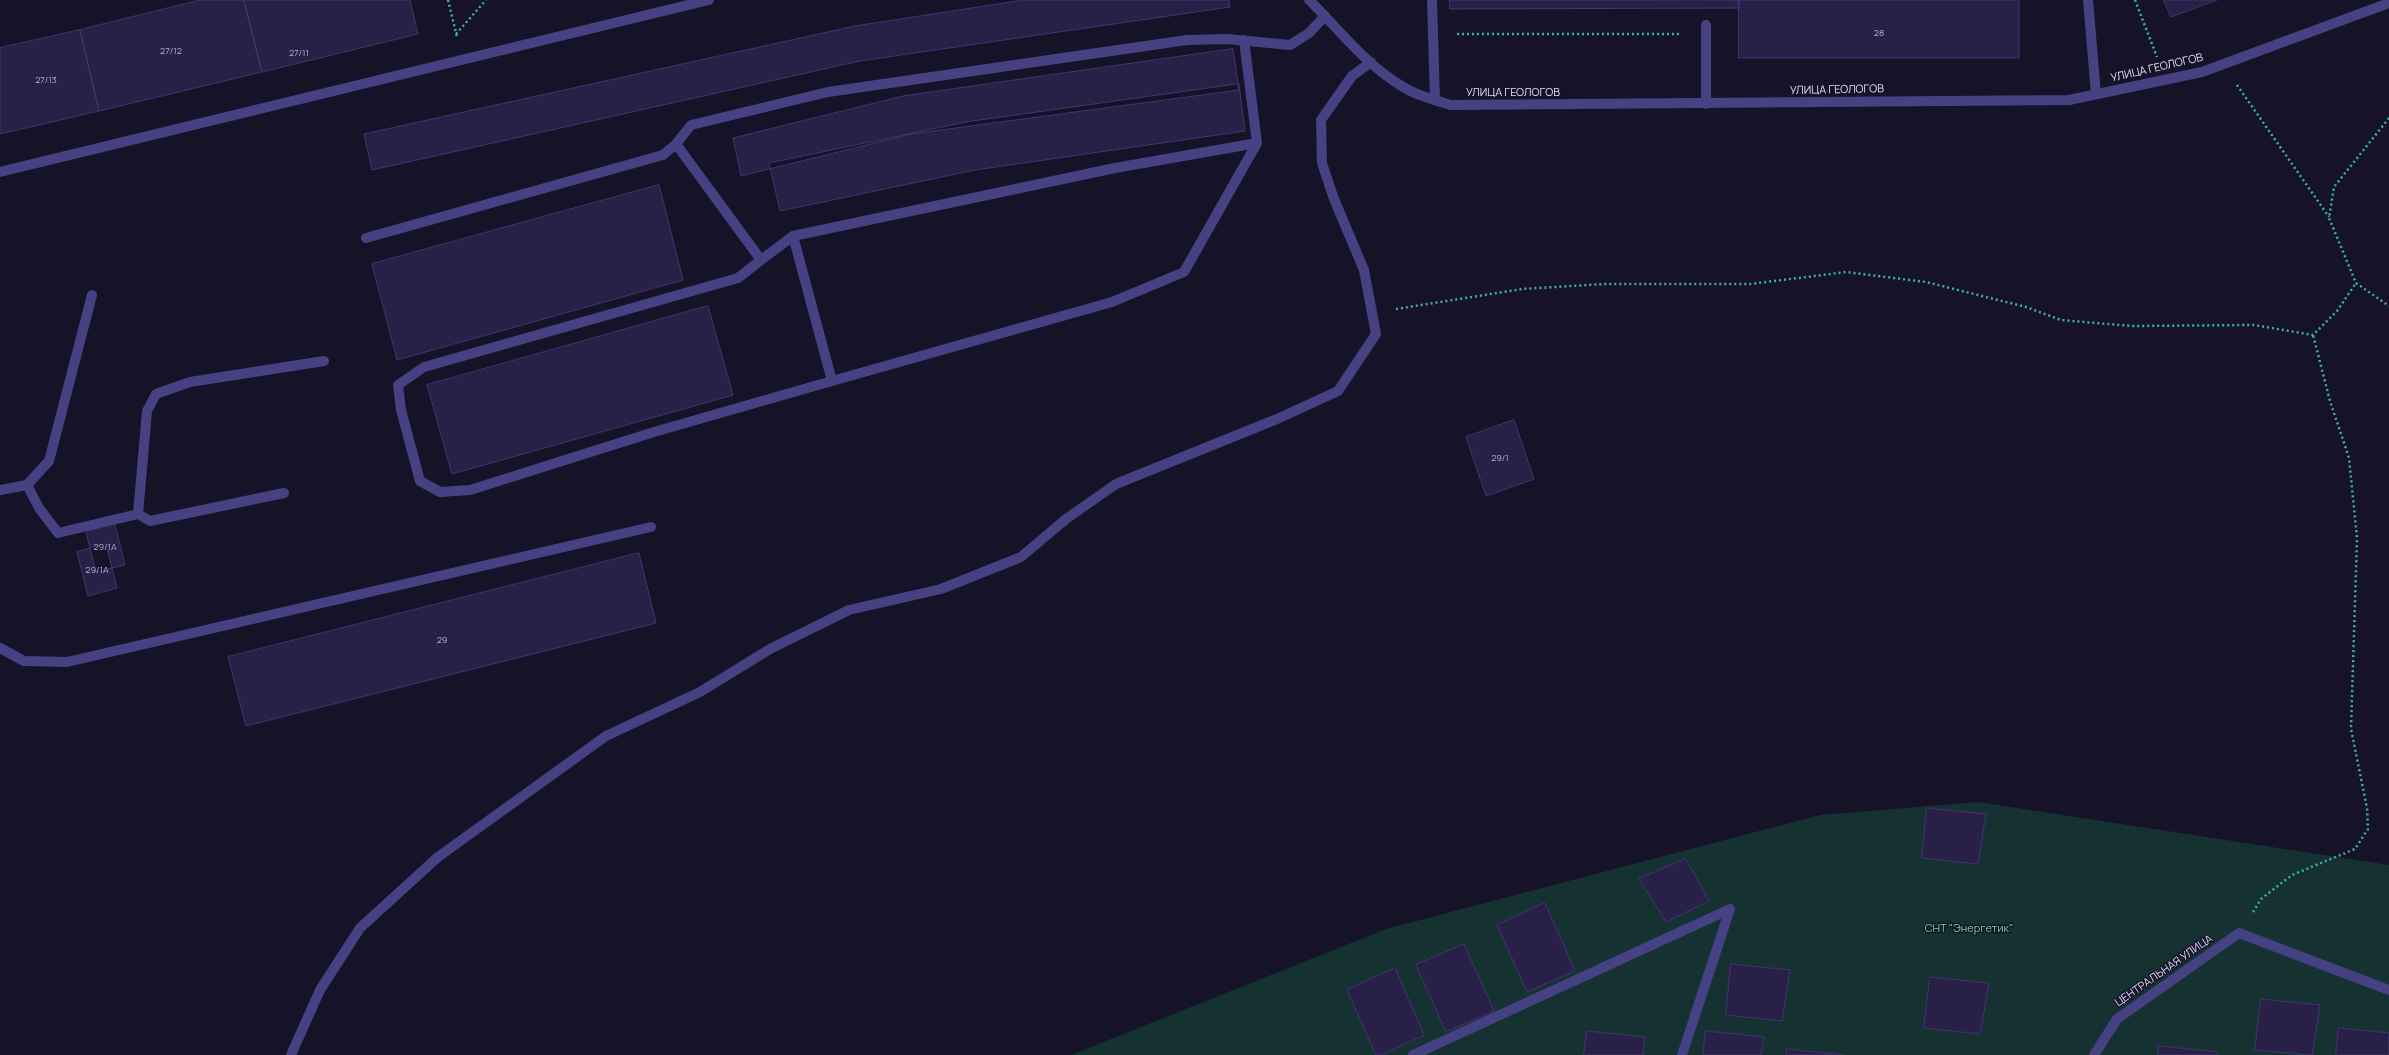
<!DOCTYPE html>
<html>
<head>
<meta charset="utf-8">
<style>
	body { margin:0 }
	canvas { display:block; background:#161227 }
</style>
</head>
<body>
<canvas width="2389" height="1055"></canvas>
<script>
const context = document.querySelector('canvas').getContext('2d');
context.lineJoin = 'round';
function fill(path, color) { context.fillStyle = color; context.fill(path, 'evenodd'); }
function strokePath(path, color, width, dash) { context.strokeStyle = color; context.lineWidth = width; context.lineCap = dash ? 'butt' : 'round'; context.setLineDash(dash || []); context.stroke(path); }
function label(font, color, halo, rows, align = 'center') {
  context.font = font + ' Manrope,sans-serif'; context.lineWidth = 3; context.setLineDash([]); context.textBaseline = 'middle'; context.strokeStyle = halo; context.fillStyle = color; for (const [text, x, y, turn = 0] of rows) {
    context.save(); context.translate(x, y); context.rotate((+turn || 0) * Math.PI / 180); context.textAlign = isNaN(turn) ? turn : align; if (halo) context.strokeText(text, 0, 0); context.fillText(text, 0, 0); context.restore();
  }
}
fill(new Path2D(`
	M 1978,802 L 2389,865 L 2389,1055 L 1071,1055 L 1386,929 L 1820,815 Z`), '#163131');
const building = new Path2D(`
	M 200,0 L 244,0 L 262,72 L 99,111 L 80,30 Z
	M 244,0 L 410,0 L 418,34 L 262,72 Z
	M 1024,0 L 1229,0 L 1230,7 L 860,61 L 372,170 L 364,134 L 855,26 Z
	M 1450,0 L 1739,0 L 1739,8 L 1450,9 Z
	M 1739,0 L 2019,0 L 2019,58 L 1739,58 Z
	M 2164,0 L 2217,0 L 2171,17 Z
	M 80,30 L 99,111 L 0,134 L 0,48 Z
	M 1233,49 L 1239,90 L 911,134 L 741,176 L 733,138 L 903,96 Z
	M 1239,84 L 1245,131 L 975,170 L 780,211 L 769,163 L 966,122 Z
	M 659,185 L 683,280 L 397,360 L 372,264 Z
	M 708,306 L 733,395 L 452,474 L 427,385 Z
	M 1514,420 L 1534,479 L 1486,496 L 1466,437 Z
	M 114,521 L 125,565 L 96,572 L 85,528 Z
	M 106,544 L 117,588 L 88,596 L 77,552 Z
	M 639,553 L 656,623 L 246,726 L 228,657 Z
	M 1927,808 L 1986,814 L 1978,864 L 1922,858 Z
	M 1686,859 L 1709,901 L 1666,922 L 1639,879 Z
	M 1545,903 L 1575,971 L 1527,992 L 1497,925 Z
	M 1464,944 L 1494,1011 L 1446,1032 L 1416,965 Z
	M 1731,964 L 1790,970 L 1782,1021 L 1726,1015 Z
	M 1395,968 L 1424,1035 L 1381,1055 L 1376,1055 L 1347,990 Z
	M 1930,977 L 1989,983 L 1980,1034 L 1924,1028 Z
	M 2261,999 L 2320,1005 L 2312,1055 L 2255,1050 Z
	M 2339,1028 L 2389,1033 L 2389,1055 L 2336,1055 Z
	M 1587,1031 L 1645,1037 L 1643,1055 L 1584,1055 Z
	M 1706,1031 L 1764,1037 L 1761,1055 L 1703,1055 Z
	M 2159,1046 L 2218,1052 L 2217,1055 L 2158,1055 Z
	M 1787,1049 L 1845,1055 L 1786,1055 Z`);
fill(building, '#292047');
strokePath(building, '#413471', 1);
strokePath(new Path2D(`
	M 448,0 L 457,37
	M 2135,0 L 2157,57
	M 456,34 L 486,0
	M 1457,34 L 1682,34
	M 2237,85 L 2329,217
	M 2389,118 L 2334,187 L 2329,218 L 2356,283 L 2389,306
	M 1396,309 L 1522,289 L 1604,284 L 1750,284 L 1846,272 L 1926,282 L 2026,307 L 2061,320 L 2132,326 L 2254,325 L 2313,335 L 2337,311 L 2356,283
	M 2253,912 L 2261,899 L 2292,875 L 2355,849 L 2368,829 L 2367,808 L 2351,729 L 2357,538 L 2349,458 L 2330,401 L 2313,335`), '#3ab1ad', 2.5, [2, 3]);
strokePath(new Path2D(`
	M 1309,0 C 1338,28 1365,64 1400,85 C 1415,95 1434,100 1451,105 L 2069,100 L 2202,72 L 2389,3
	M 1432,0 L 1435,100
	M 2088,0 L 2096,94
	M 1706,25 L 1706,104
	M 676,144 L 761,260 L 793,236 L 832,381 L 654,432 L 470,490 L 440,492 L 420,481 L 401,410 L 398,385 L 424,367 L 738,278 L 761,260
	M 0,172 L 709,0
	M 793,236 L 1115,168 L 1257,143 L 1244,40
	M 366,238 L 663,155 L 676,144 L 691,125 L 828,92 L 1187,40 L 1227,39 L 1290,45 L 1309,33 L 1325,16
	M 832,381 L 1112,302 L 1184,272 L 1257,143
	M 27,485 L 39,508 L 58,533 L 138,514 L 150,521 L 284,493
	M 0,490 L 27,485 L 49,461 L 92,295
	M 138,514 L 147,411 L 156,394 L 190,382 L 324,361
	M 0,648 L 24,661 L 67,662 L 651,527
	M 291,1055 L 320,990 L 360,928 L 438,857 L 606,736 L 700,692 L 770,649 L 849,610 L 941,589 L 1021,557 L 1066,519 L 1116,484 L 1277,419 L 1338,391 L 1376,334 L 1364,270 L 1334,199 L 1322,163 L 1321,120 L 1352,76 L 1371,62
	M 1413,1055 L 1730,909 L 1682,1055
	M 2094,1055 L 2117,1019 L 2239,933 L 2389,990`), '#454182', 10);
label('9px', '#b2accf', null, [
	["28",1879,33],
	["27/12",171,51],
	["27/11",299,53],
	["27/13",46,80],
	["29/1",1500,458],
	["29/1А",105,547],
	["29/1А",97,570],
	["29",442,640]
]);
label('11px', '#e0dbfc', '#161227', [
	["УЛИЦА ГЕОЛОГОВ",2157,68,-13],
	["УЛИЦА ГЕОЛОГОВ",1837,90,-1],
	["УЛИЦА ГЕОЛОГОВ",1513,93],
	["ЦЕНТРАЛЬНАЯ УЛИЦА",2164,971,-35]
]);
label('11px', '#6cd7bf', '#161227', [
	["СНТ \"Энергетик\"",1969,929]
]);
</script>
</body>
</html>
